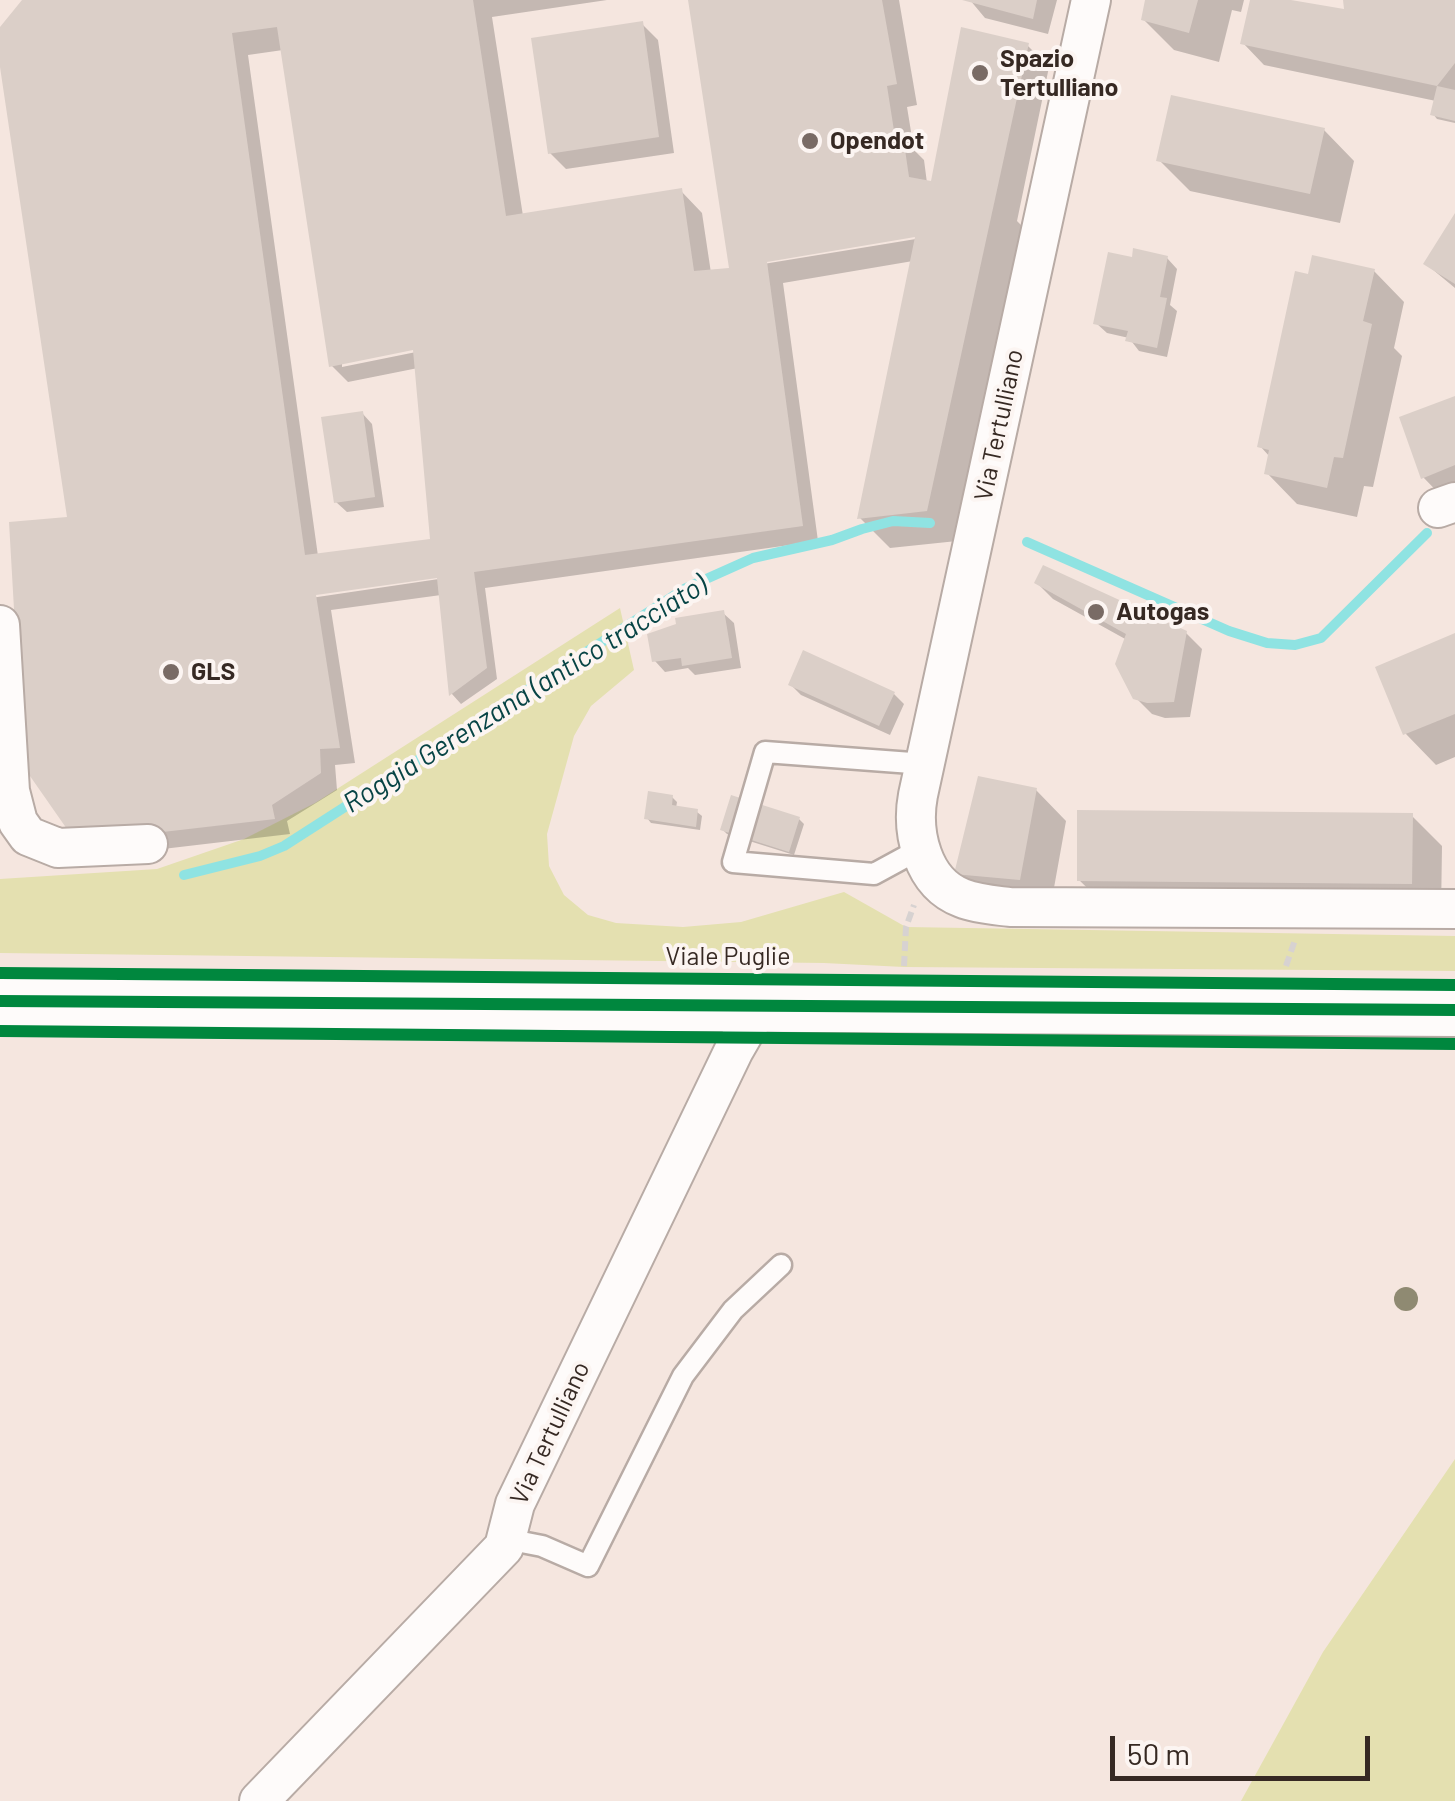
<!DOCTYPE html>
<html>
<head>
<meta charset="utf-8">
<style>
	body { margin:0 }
	#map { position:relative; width:1455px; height:1801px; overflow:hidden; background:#f5e6df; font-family:Barlow,sans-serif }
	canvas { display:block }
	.scale { position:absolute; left:1110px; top:1736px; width:260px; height:45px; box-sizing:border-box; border:5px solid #362923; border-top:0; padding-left:12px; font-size:30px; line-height:35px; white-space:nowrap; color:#362923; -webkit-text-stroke:8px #fcf5f2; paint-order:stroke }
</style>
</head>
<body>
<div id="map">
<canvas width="1455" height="1801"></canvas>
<div class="scale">50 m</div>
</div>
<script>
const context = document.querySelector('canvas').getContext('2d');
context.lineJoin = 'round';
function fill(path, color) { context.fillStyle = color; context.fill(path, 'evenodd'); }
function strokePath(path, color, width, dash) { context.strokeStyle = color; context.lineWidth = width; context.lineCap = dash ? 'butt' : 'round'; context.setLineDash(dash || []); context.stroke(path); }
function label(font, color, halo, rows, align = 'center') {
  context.font = font + ' Barlow,sans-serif'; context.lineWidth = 8; context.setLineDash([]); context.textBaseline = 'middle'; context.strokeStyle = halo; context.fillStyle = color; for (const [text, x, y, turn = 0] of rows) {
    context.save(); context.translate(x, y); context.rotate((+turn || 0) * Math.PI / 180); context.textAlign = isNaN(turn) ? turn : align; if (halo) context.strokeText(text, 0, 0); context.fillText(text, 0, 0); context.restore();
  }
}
fill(new Path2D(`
	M 620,608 L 634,670 L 591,706 L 574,736 L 547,834 L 549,866 L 564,895 L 588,915 L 616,923 L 683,927 L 741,922 L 844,892 L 906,927 L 1455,936 L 1455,971 L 904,967 L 824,963 L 0,953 L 0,879 L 157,869 L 244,839 L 315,803 Z
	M 1455,1459 L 1455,1801 L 1241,1801 L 1323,1652 Z`), '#e4e0b0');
fill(new Path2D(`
	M 25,0 L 607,0 L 492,17 L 523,216 L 681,191 L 702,213 L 711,273 L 732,270 L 690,0 L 899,0 L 917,105 L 907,107 L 914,150 L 924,160 L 927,183 L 933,184 L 1027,45 L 1049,67 L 1017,221 L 1026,230 L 957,541 L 890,548 L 860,518 L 913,261 L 783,283 L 818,541 L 485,588 L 497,679 L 461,704 L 452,694 L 441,595 L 331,610 L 355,763 L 335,765 L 337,790 L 287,821 L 290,834 L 95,857 L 70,520 L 0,50 L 0,31 ZM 283,50 L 332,366 L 348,382 L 418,368 L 433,541 L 318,556 L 248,55 ZM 927,232 L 928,237 L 745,267 L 745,262 ZM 425,345 L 426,350 L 342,367 L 342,362 ZM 458,572 L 459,576 L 304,599 L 303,594 Z
	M 970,0 L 1057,0 L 1048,34 L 985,18 Z
	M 1148,0 L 1244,0 L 1241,12 L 1232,10 L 1219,62 L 1174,50 L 1144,20 Z
	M 1253,0 L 1276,0 L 1347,12 L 1345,0 L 1455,0 L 1455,123 L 1437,119 L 1433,114 L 1436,101 L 1264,65 L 1243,43 Z
	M 642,24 L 658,40 L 674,153 L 566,169 L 550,153 Z
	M 1324,130 L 1354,161 L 1340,223 L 1190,191 L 1159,160 Z
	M 1455,218 L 1455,288 L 1426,264 Z
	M 1167,258 L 1177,269 L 1170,305 L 1177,311 L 1167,357 L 1139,351 L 1129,338 L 1107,333 L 1096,323 L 1133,260 Z
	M 1374,271 L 1404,302 L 1394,348 L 1402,356 L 1373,487 L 1364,486 L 1357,517 L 1297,504 L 1267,473 L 1270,457 L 1260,446 L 1310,277 Z
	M 1455,399 L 1455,507 L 1453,508 L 1423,477 Z
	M 362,413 L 372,424 L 384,507 L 347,512 L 336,502 Z
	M 1037,583 L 1186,633 L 1202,649 L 1190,717 L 1165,718 L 1152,714 L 1135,697 L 1127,640 L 1053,599 Z
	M 723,613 L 734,623 L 741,668 L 695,675 L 688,668 L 665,672 L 655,661 Z
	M 1455,636 L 1455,757 L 1436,765 L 1406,734 L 1378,668 Z
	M 791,685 L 894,694 L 904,704 L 890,735 L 801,695 Z
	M 1036,790 L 1066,821 L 1050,910 L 987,904 L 957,873 Z
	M 672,797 L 677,802 L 676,808 L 697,812 L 702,816 L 700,830 L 651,823 L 647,818 Z
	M 1412,816 L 1442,846 L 1441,913 L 1110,910 L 1079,880 Z
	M 799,819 L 804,824 L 794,855 L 727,834 L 722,829 Z`), '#0003');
strokePath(new Path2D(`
	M 1027,542 L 1229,631 L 1267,643 L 1295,645 L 1321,638 L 1427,533
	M 184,875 L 260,856 L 284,846 L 686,588 L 753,558 L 832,540 L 862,529 L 893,521 L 930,523`), '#8fe3e2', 10);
fill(new Path2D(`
	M 22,0 L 473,0 L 506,216 L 682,188 L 694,271 L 729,268 L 688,0 L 882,0 L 897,84 L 887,86 L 895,137 L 903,136 L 909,177 L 931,181 L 961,27 L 1029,43 L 927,511 L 857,519 L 915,237 L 767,262 L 803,526 L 474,572 L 487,668 L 449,696 L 437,578 L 316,595 L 340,748 L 320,749 L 321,773 L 272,805 L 275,819 L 76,842 L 23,766 L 9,522 L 67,517 L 0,67 L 0,27 ZM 277,27 L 329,367 L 413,350 L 430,539 L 305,555 L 232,33 Z
	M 962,0 L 1037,0 L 1033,19 Z
	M 1145,0 L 1198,0 L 1189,33 L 1141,20 Z
	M 1250,0 L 1291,0 L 1344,9 L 1343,0 L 1455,0 L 1455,63 L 1437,86 L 1240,44 Z
	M 643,21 L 659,137 L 548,154 L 531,38 Z
	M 1437,86 L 1455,90 L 1455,121 L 1430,115 Z
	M 1171,95 L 1325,128 L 1310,194 L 1156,161 Z
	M 1455,213 L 1455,284 L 1423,264 Z
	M 1133,248 L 1168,256 L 1160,297 L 1167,298 L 1157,348 L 1125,341 L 1128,331 L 1093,324 L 1108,252 L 1132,257 Z
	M 1312,255 L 1375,269 L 1363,321 L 1372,324 L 1343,458 L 1334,457 L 1327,488 L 1264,474 L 1269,450 L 1257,447 L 1295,271 L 1308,274 Z
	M 1455,396 L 1455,465 L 1421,479 L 1399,417 Z
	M 363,411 L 375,497 L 334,503 L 321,417 Z
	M 1043,565 L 1187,631 L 1174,702 L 1147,703 L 1133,699 L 1115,664 L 1126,634 L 1034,583 Z
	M 724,610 L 732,658 L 682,666 L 681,658 L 652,662 L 647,634 L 676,624 L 675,618 Z
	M 1455,633 L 1455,714 L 1403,735 L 1375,667 Z
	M 803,650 L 895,692 L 879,726 L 788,685 Z
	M 978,776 L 1037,788 L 1020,880 L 954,874 Z
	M 648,791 L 673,795 L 672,805 L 698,809 L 696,827 L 644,819 Z
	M 731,795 L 800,817 L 789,852 L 720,830 Z
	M 1077,810 L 1413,813 L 1412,884 L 1077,881 Z`), '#dbcfc8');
const lane = new Path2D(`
	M 920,849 L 874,874 L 733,862 L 765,752 L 925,764
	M 506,1539 L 542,1546 L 588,1566 L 683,1376 L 733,1310 L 781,1265`);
const street = new Path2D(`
	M 1091,0 L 918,795 C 911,832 922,883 962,898 C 977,904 994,905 1010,907 L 1455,909
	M 1438,508 L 1455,502
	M 0,625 L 10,791 L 18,822 L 28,836 L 58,848 L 148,844
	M 259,1801 L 504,1547 L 515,1504 L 734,1050 L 760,1005`);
const secondary = new Path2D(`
	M 0,1001 L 1455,1010`);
strokePath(lane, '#b8aba5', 25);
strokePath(street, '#b8aba5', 42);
strokePath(secondary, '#b8aba5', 58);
strokePath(new Path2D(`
	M 904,966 L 906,927 L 914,905
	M 1286,966 L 1295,940`), '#d7d2d1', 6, [10, 5]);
strokePath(lane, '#fefbfa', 20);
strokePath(street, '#fefbfa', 38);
strokePath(secondary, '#fefbfa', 52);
strokePath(new Path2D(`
	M 0,973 L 1455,985
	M 0,1001 L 1455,1010
	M 0,1031 L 1455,1044`), '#00873e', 12);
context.fillStyle = '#8f8a72';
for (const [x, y] of [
	[1406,1299]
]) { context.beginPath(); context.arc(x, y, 12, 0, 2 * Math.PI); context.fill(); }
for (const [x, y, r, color] of [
	[980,73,10,"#796b65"],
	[810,141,10,"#796b65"],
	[1096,612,10,"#796b65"],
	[171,672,10,"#796b65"]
]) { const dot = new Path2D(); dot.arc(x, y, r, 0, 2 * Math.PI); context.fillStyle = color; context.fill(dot); strokePath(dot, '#fcf5f2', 4); }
label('bold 25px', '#362923', '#fcf5f2', [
	["Spazio",1000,59],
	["Tertulliano",1000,88],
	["Opendot",830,141],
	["Autogas",1116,612],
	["GLS",191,672]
], 'left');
label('25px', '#362923', '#fcf5f2', [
	["Via Tertulliano",999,425,-78],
	["Viale Puglie",728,957],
	["Via Tertulliano",550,1433,-65]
]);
label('italic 28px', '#074445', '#fcf5f2', [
	["Roggia Gerenzana (antico tracciato)",525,694,-32]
]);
</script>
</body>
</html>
